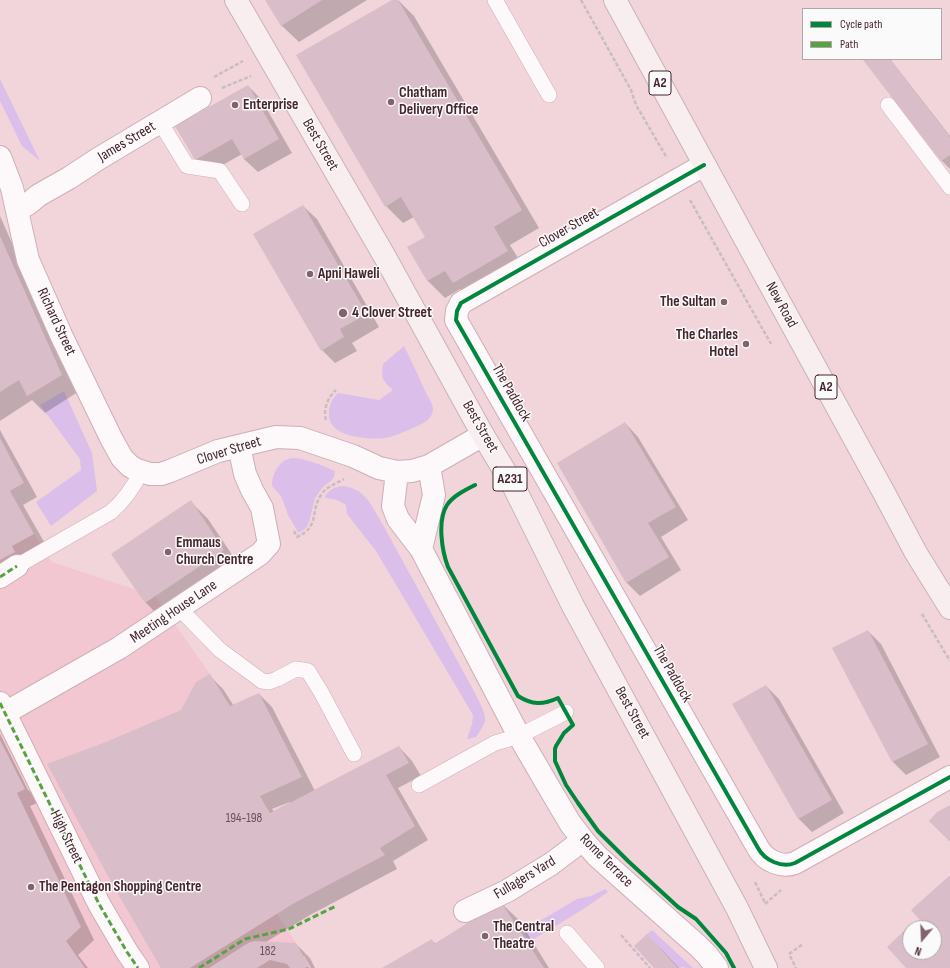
<!DOCTYPE html>
<html>
<head>
<meta charset="utf-8">
<style>
	body { margin:0 }
	#map { position:relative; width:950px; height:968px; overflow:hidden; background:#f1d5db; font-family:"Sofia Sans Condensed",sans-serif }
	canvas { display:block }
	.legend { position:absolute; left:802px; top:8px; width:140px; height:52px; box-sizing:border-box; background:#fafafa; border:1px solid #b2a5a8; margin:0; padding:5px 7px; list-style:none; font-size:12px; color:#47252e }
	.legend li { display:flex; align-items:center; gap:8px; height:20px }
	.legend b { width:20px; border:1px solid #b2a5a8 }
	.north { position:absolute; left:902px; top:920px; width:40px; height:40px; box-sizing:border-box; background:#fafafa; border:1px solid #b2a5a8; border-radius:50%; rotate:199deg; font-size:11px; font-weight:700; line-height:16px; text-align:center; color:#47252e }
	.north::after { content:''; display:block; margin:auto; width:14px; height:18px; background:#82636b; clip-path:polygon(50% 0,100% 100%,50% 72%,0 100%) }
</style>
</head>
<body>
<div id="map">
<canvas width="950" height="968"></canvas>
<ul class="legend">
<li><b style="height:5px;background:#00873e"></b>Cycle path</li>
<li><b style="height:5px;background:#55a343"></b>Path</li>
</ul>
<div class="north">N</div>
</div>
<script>
const context = document.querySelector('canvas').getContext('2d');
context.lineJoin = 'round';
function fill(path, color) { context.fillStyle = color; context.fill(path, 'evenodd'); }
function strokePath(path, color, width, dash) { context.strokeStyle = color; context.lineWidth = width; context.lineCap = dash ? 'butt' : 'round'; context.setLineDash(dash || []); context.stroke(path); }
function label(font, color, halo, rows, align = 'center') {
  context.font = font + ' "Sofia Sans Condensed",sans-serif'; context.lineWidth = 3; context.setLineDash([]); context.textBaseline = 'middle'; context.strokeStyle = halo; context.fillStyle = color; for (const [text, x, y, turn = 0] of rows) {
    context.save(); context.translate(x, y); context.rotate((+turn || 0) * Math.PI / 180); context.textAlign = isNaN(turn) ? turn : align; if (halo) context.strokeText(text, 0, 0); context.fillText(text, 0, 0); context.restore();
  }
}
fill(new Path2D(`
	M 0,438 L 24,483 L 10,492 L 34,534 L 52,562 L 155,596 L 210,674 L 230,706 L 259,693 L 302,777 L 260,795 L 270,812 L 399,746 L 409,763 L 386,775 L 415,826 L 380,847 L 385,855 L 299,900 L 277,914 L 296,943 L 311,968 L 0,968 Z`), '#f3c7d1');
fill(new Path2D(`
	M 0,79 L 40,161 L 22,146 L 0,101 Z
	M 404,346 C 412,362 419,377 426,393 C 429,398 433,404 433,410 C 432,421 419,425 411,429 C 402,432 394,437 385,438 C 367,440 326,437 329,412 C 329,405 333,398 338,393 L 379,400 L 393,390 C 382,379 381,380 383,364 Z
	M 64,391 L 92,453 L 97,491 L 51,526 L 36,502 L 81,470 L 80,459 L 40,405 Z
	M 293,458 C 308,459 321,465 335,471 L 334,477 L 332,480 L 323,487 L 315,498 L 309,522 L 306,528 L 300,532 L 298,532 L 288,515 L 286,509 L 281,496 L 272,486 C 272,474 279,459 293,458 Z
	M 342,486 C 366,488 372,507 383,525 L 475,693 C 478,700 486,712 485,720 C 485,725 479,732 476,737 L 467,739 L 472,724 L 473,715 L 376,551 L 347,514 L 346,505 L 337,500 L 326,498 L 325,497 C 328,490 335,487 342,486 Z
	M 605,889 L 608,892 L 585,908 L 529,942 L 524,933 C 528,927 531,923 538,922 L 577,899 L 591,896 Z
	M 652,930 L 693,968 L 685,968 L 684,967 L 678,968 L 647,934 Z`), '#dcbeea');
fill(new Path2D(`
	M 266,0 L 367,0 L 299,42 L 281,25 Z
	M 394,0 L 398,0 L 414,16 L 539,228 L 510,245 L 524,268 L 471,300 L 460,289 L 445,298 L 428,281 L 409,247 L 426,237 L 414,217 L 403,223 L 386,206 Z
	M 867,59 L 890,59 L 950,136 L 950,169 L 942,161 L 865,61 Z
	M 248,86 L 261,99 L 292,153 L 258,172 L 244,159 L 242,154 L 209,173 L 196,160 L 177,126 Z
	M 303,206 L 317,219 L 379,327 L 352,343 L 357,351 L 335,363 L 322,350 Z
	M 0,216 L 78,392 L 45,413 L 32,400 L 0,421 Z
	M 625,423 L 638,437 L 688,520 L 661,537 L 681,570 L 640,596 L 627,583 L 559,463 Z
	M 0,430 L 37,497 L 23,505 L 47,547 L 0,581 Z
	M 191,502 L 208,519 L 241,568 L 163,620 L 146,603 L 113,554 Z
	M 868,631 L 881,644 L 940,757 L 906,775 L 893,762 L 834,649 Z
	M 210,676 L 223,689 L 234,706 L 259,694 L 272,707 L 315,791 L 399,747 L 412,761 L 421,776 L 398,788 L 428,840 L 393,861 L 397,869 L 310,915 L 266,942 L 296,944 L 310,958 L 315,968 L 311,968 L 304,956 L 302,956 L 309,968 L 162,968 L 107,743 L 182,711 ZM 290,802 L 290,803 L 274,812 L 272,809 Z
	M 766,686 L 779,699 L 844,813 L 812,832 L 798,818 Z
	M 0,734 L 28,790 L 33,794 L 37,803 L 30,806 L 94,940 L 78,955 L 88,968 L 0,968 Z
	M 501,903 L 519,920 L 549,968 L 383,968 L 431,940 L 436,944 Z
	M 647,935 L 664,952 L 679,968 L 655,968 Z`), '#0003');
fill(new Path2D(`
	M 265,0 L 322,0 L 281,26 Z
	M 392,0 L 398,0 L 522,210 L 494,227 L 508,251 L 453,283 L 445,271 L 427,281 L 407,247 L 425,237 L 401,197 L 385,207 L 296,55 Z
	M 865,59 L 890,59 L 950,137 L 950,155 L 941,161 L 863,60 Z
	M 248,85 L 279,139 L 244,159 L 232,139 L 195,160 L 175,126 Z
	M 303,205 L 367,314 L 340,329 L 344,337 L 321,351 L 253,234 Z
	M 0,236 L 62,375 L 27,396 L 19,380 L 0,392 Z
	M 625,422 L 676,507 L 648,523 L 669,557 L 626,583 L 557,463 Z
	M 0,438 L 24,483 L 10,491 L 34,534 L 12,546 L 15,552 L 0,560 Z
	M 191,500 L 224,550 L 145,603 L 111,554 Z
	M 868,630 L 928,744 L 892,762 L 832,648 Z
	M 210,674 L 230,706 L 259,693 L 302,777 L 260,796 L 270,813 L 399,746 L 409,763 L 386,775 L 415,826 L 380,848 L 385,855 L 296,902 L 190,968 L 161,968 L 114,887 L 47,764 L 106,742 L 181,710 L 196,682 Z
	M 766,685 L 832,800 L 798,819 L 732,704 Z
	M 0,740 L 25,789 L 17,793 L 81,927 L 66,941 L 85,968 L 0,968 Z
	M 950,805 L 950,842 L 929,821 L 937,812 Z
	M 949,876 L 950,877 L 950,968 L 906,968 L 887,947 L 907,928 L 910,931 L 910,952 L 934,952 L 934,947 L 939,942 L 934,936 L 934,928 L 927,928 L 911,910 Z
	M 501,902 L 544,968 L 382,968 L 432,939 L 434,944 Z
	M 647,934 L 678,968 L 654,968 L 634,946 Z
	M 254,941 L 296,943 L 309,966 L 305,968 L 290,968 L 287,964 L 270,960 L 257,968 L 209,968 L 248,943 Z`), '#d9bdc8');
const lane = new Path2D(`
	M 495,0 L 549,95
	M 888,105 L 950,187
	M 160,122 L 187,166 L 220,171 L 242,204
	M 17,566 L 111,512 C 125,500 133,488 141,472
	M 179,608 L 220,650 L 262,681 L 269,682 L 277,679 L 296,669 L 308,671 L 321,692 L 354,754
	M 419,785 L 495,743 L 519,736 L 566,712
	M 567,933 L 597,968`);
const street = new Path2D(`
	M 0,157 L 12,188 L 28,260 L 62,337 L 111,438 L 122,458 L 130,466 L 137,470 L 150,474 L 161,474 L 170,471 L 218,451 L 276,437 L 300,438 L 353,456 L 379,468 L 397,472 L 412,471 L 429,466 L 483,435
	M 704,165 L 461,303 L 457,311 L 456,320 L 758,848 C 765,861 782,868 795,863 L 950,777
	M 17,210 L 28,204 L 39,195 L 69,178 L 98,159 L 200,98
	M 397,472 L 393,506 L 398,519 L 421,549 L 519,736 L 554,796 L 570,823 L 583,840 L 597,856 L 698,946 L 707,955 L 717,968
	M 421,549 L 434,495 L 429,466
	M 0,577 L 17,566
	M 0,703 L 99,904 L 127,952 L 138,968
	M 5,713 L 119,648 L 260,554 L 269,544 L 262,508 L 252,490 L 245,474 L 239,446
	M 465,911 L 507,891 L 551,864 L 583,840`);
const primary = new Path2D(`
	M 236,0 L 385,257 L 483,435 L 513,485 L 573,606 L 737,908 L 766,968
	M 615,0 L 744,237 L 883,491 L 916,553 L 950,608`);
strokePath(lane, '#ccafb6', 16);
strokePath(street, '#ccafb6', 24);
strokePath(primary, '#cab1b7', 24);
strokePath(new Path2D(`
	M 581,0 L 631,90 L 636,105 L 667,158
	M 214,77 L 243,61
	M 222,88 L 251,76
	M 690,200 L 771,344
	M 375,316 L 385,310
	M 326,420 C 323,409 328,397 336,390
	M 459,494 L 475,485
	M 294,531 L 297,537 C 320,527 310,511 321,495 C 326,487 335,484 344,479
	M 922,614 L 950,661
	M 755,882 L 765,903
	M 765,904 L 781,890
	M 621,935 L 650,968
	M 789,954 L 803,944
	M 790,956 L 796,968`), '#cabdc1', 2.5, [4, 2]);
strokePath(lane, '#fdf9fa', 15);
strokePath(street, '#fdf9fa', 22);
strokePath(primary, '#f8eef0', 22);
strokePath(new Path2D(`
	M 0,577 L 17,566
	M 0,703 L 99,904 L 127,952 L 138,968
	M 199,968 L 245,939 L 289,929 L 336,906`), '#55a343', 3, [6, 3]);
strokePath(new Path2D(`
	M 704,165 L 461,303 L 457,311 L 456,320 L 758,848 C 765,861 782,868 795,863 L 950,777
	M 475,485 C 465,490 453,496 447,505 C 437,521 442,551 448,567 L 518,696 C 532,705 543,705 558,698 L 573,725 L 564,733 L 556,746 L 555,749 L 555,761 L 566,785 L 578,803 L 598,831 L 628,861 L 678,907 L 696,919 L 726,953 L 734,968`), '#00873e', 4);
for (const [x, y, r, color] of [
	[391,102,4,"#82636b"],
	[235,105,4,"#82636b"],
	[310,274,4,"#82636b"],
	[724,302,4,"#82636b"],
	[343,313,5,"#82636b"],
	[746,344,4,"#82636b"],
	[168,552,4,"#82636b"],
	[31,887,4,"#82636b"],
	[485,936,4,"#82636b"]
]) { const dot = new Path2D(); dot.arc(x, y, r, 0, 2 * Math.PI); context.fillStyle = color; context.fill(dot); strokePath(dot, '#fafafa', 1.5); }
label('13px', '#6e4e57', null, [
	["194-198",244,819],
	["182",268,952]
]);
for (const [x, y, w] of [
	[660,83,22],
	[826,387,22],
	[510,479,34]
]) { const box = new Path2D(); box.roundRect(x - w / 2, y - 12, w, 24, 3); context.fillStyle = '#fafafa'; context.fill(box); strokePath(box, '#47252e', 1); }
label('bold 14px', '#47252e', null, [
	["A2",660,83],
	["A2",826,387],
	["A231",510,479]
]);
label('bold 15px', '#47252e', '#fafafa', [
	["Chatham",399,93],
	["Delivery Office",399,110],
	["Enterprise",243,105],
	["Apni Haweli",318,274],
	["The Sultan",716,302,"right"],
	["4 Clover Street",352,313],
	["The Charles",738,335,"right"],
	["Hotel",738,352,"right"],
	["Emmaus",176,543],
	["Church Centre",176,560],
	["The Pentagon Shopping Centre",39,887],
	["The Central",493,927],
	["Theatre",493,944]
], 'left');
label('15px', '#47252e', '#fafafa', [
	["James Street",127,142,-31],
	["Best Street",320,145,60],
	["Clover Street",569,228,-30],
	["New Road",781,305,61],
	["Richard Street",56,322,65],
	["The Paddock",511,393,60],
	["Best Street",480,427,60],
	["Clover Street",229,451,-17],
	["Meeting House Lane",174,612,-34],
	["The Paddock",672,674,60],
	["Best Street",632,713,61],
	["High Street",66,837,64],
	["Rome Terrace",606,861,45],
	["Fullagers Yard",525,878,-31]
]);
</script>
</body>
</html>
